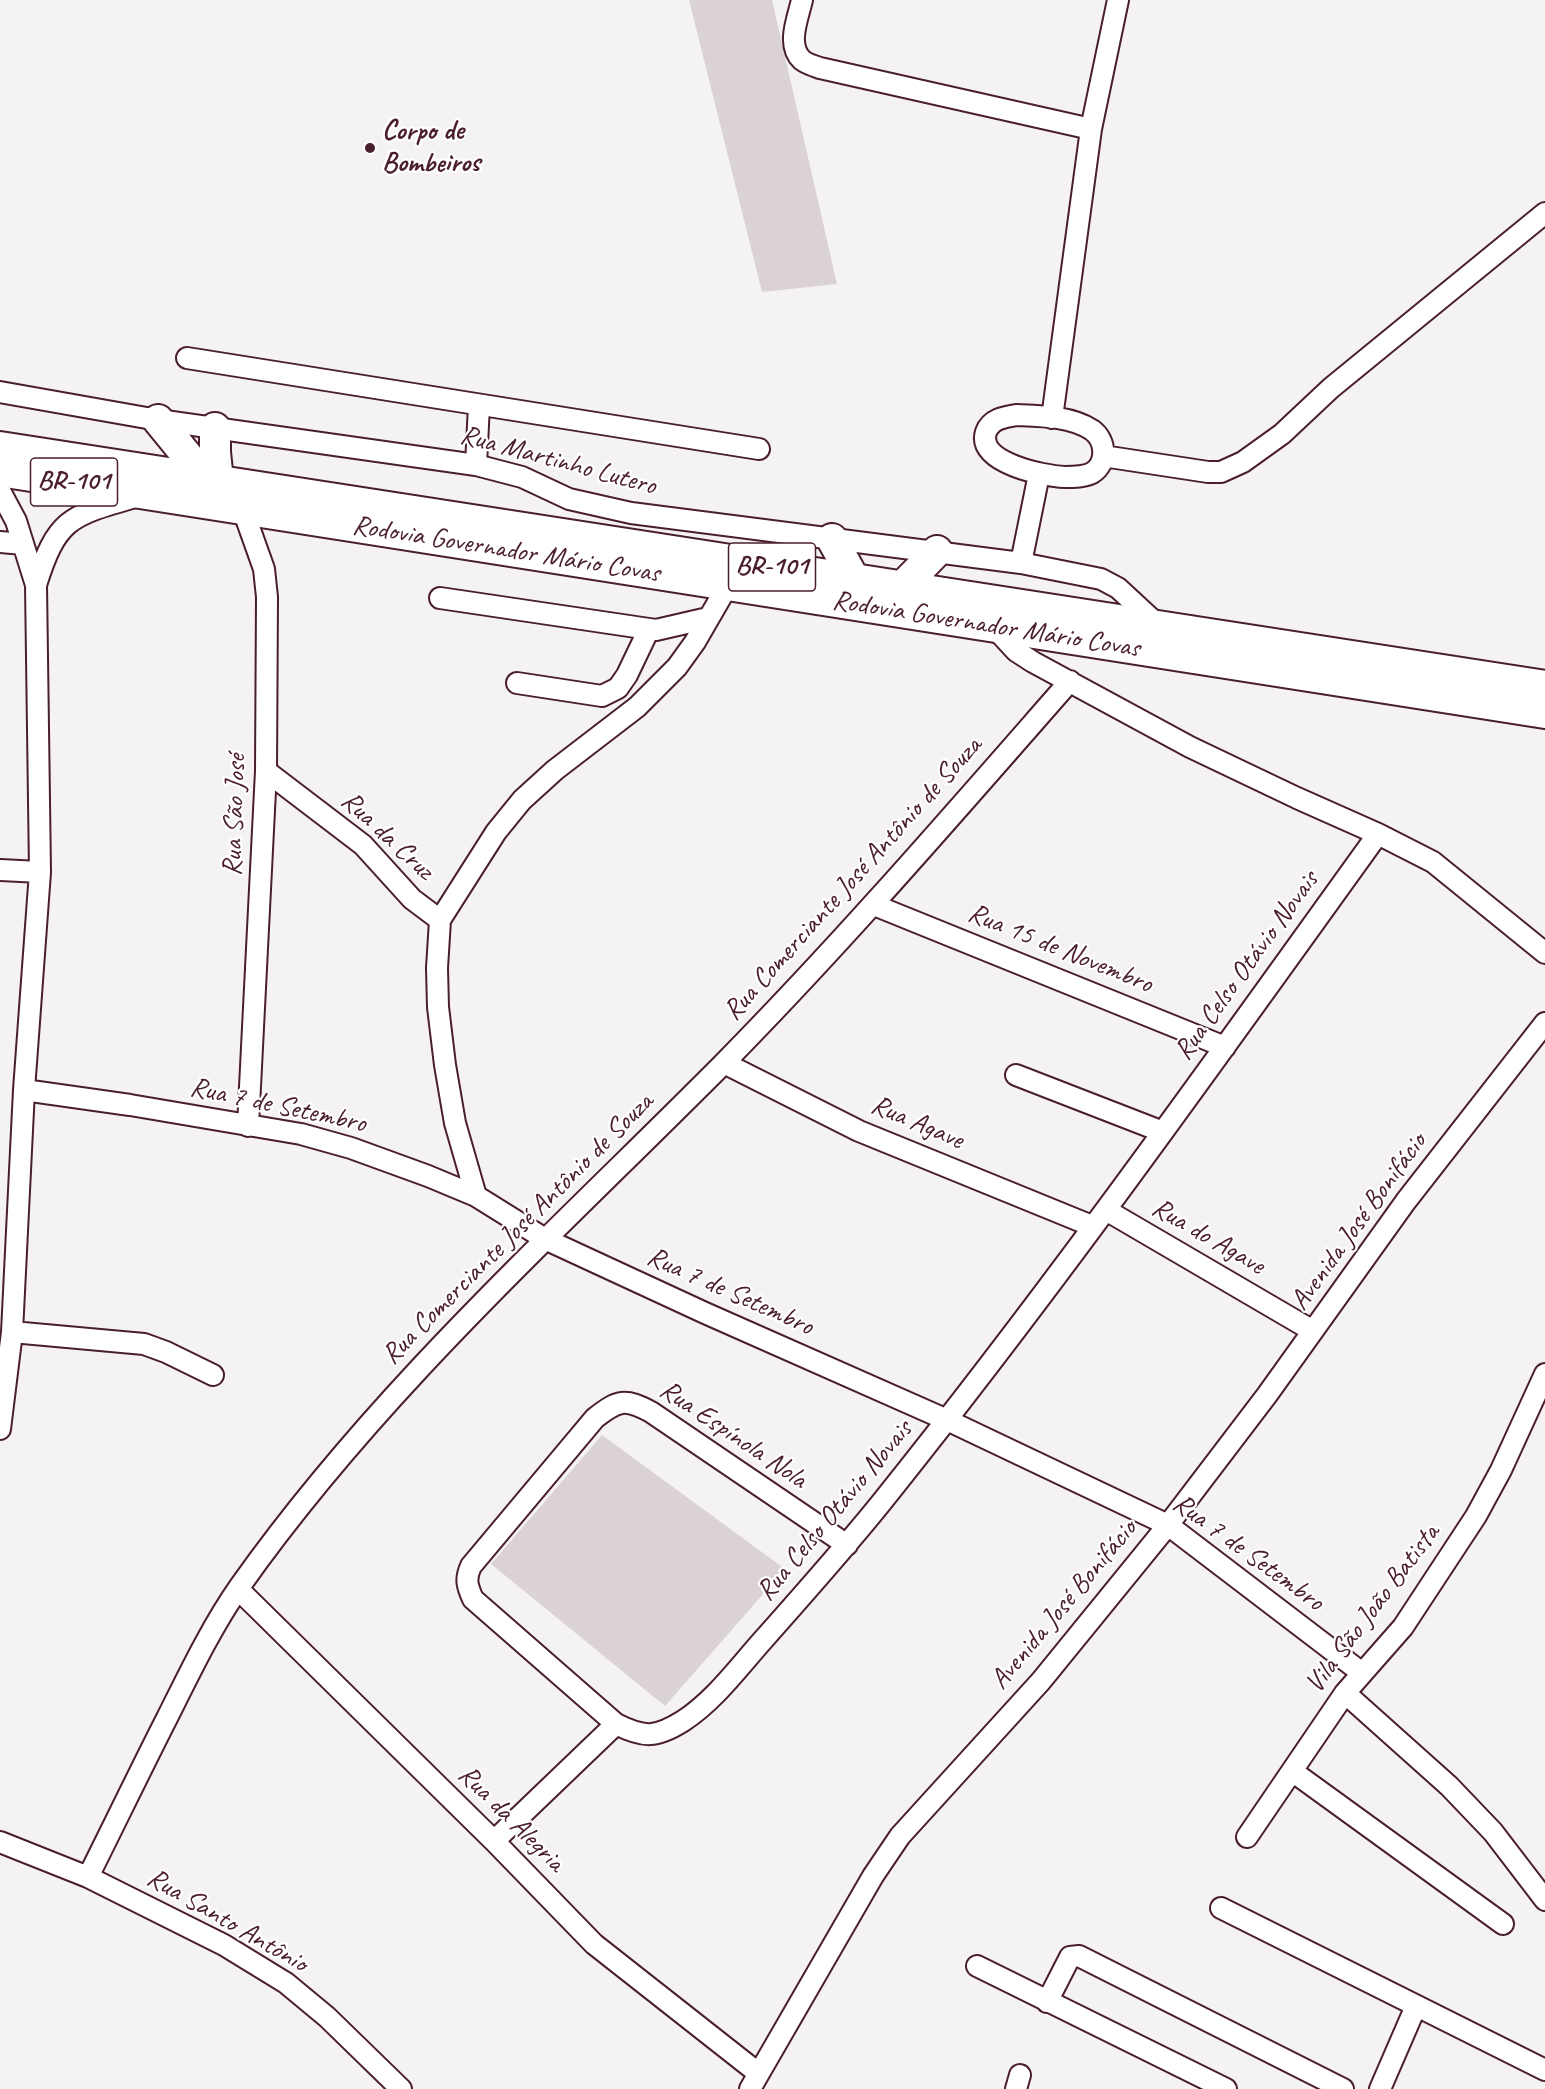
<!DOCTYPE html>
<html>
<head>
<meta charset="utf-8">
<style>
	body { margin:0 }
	canvas { display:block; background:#f4f2f2 }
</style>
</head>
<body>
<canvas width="1545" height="2089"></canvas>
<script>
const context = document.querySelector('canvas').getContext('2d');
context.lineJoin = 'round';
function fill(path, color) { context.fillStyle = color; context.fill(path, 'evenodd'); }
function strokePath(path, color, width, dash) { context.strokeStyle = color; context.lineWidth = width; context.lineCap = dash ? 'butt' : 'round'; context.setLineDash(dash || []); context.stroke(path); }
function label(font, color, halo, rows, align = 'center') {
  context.font = font + ' Caveat,sans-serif'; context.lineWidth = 4.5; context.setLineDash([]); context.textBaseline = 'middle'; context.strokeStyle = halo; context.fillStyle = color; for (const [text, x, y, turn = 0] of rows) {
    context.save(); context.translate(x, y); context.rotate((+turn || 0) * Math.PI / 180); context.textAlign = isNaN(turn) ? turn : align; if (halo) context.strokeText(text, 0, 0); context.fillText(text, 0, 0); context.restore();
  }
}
fill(new Path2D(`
	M 689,0 L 772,0 L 837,284 L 762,292 Z
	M 602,1435 L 785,1569 L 665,1706 L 491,1564 Z`), '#dbd2d5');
const minor = new Path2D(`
	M 802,0 C 798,18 786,45 802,60 C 807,64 814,66 820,68 L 1091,129
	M 187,358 L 759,449
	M 0,392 L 158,420 L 476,465 L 522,477 L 569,499 L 631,513 L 1021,563 L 1101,579 L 1118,588 L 1158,625
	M 1016,415 C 1040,416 1071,416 1092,430 C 1106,440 1108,463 1092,473 C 1084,477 1074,477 1065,477 C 1044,476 976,463 986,432 C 991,419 1004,417 1016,415 Z
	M 1052,418 L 1091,129 L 1118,0
	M 1103,456 L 1208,472 L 1221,472 L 1243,462 L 1282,434 L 1331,388 L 1545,213
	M 476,465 L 479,405
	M 0,491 L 16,521 L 36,585 L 40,872 L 24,1090 L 12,1332 L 0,1429
	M 243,510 L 264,569 L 267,597 L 266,771 L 248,1126
	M 0,542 L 23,544
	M 1021,563 L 1039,474
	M 36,585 C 57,518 70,516 135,497
	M 440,598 L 656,630 L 708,618
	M 993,626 L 1016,651 L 1033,662 L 1190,747 L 1297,798 L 1378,834 L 1433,862 L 1545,953
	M 517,683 L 602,696 L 618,688 L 627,675 L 649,629
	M 266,771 L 363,845 L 412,899 L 440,920
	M 0,870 L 40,872
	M 874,905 L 1225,1047
	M 724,1063 L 859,1131 L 1092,1226
	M 1016,1075 L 1163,1132
	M 24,1090 L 130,1105 L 301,1134 L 351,1148 L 428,1176 L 476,1196 L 545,1239 L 705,1313 L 947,1420 L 1168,1525 L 1362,1673
	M 476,1196 L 455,1123 L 445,1065 L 438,1007 L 437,968 L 440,920 L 496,832 L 522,800 L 555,770 L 637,707 L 677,667 L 695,642 L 728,585
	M 1106,1210 L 1313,1331
	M 12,1332 L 144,1344 L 166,1352 L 213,1375
	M 238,1589 L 494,1841 L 594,1944 L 758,2073
	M 1345,1693 L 1449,1786 L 1493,1832 L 1545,1900
	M 616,1724 L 473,1599 C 467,1586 465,1579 471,1566 L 595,1418 C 618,1400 625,1398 651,1412 L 847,1545
	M 1292,1771 L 1503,1924
	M 1247,1837 L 1345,1693 L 1403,1627 L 1476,1516 L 1501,1470 L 1545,1374
	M 494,1841 L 616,1724 C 644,1738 656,1738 683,1721 C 714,1701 738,1668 763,1640 C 803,1595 843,1550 881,1503 C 1055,1286 1216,1059 1378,834
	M 0,1842 L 88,1877 L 224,1945 L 286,1983 L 327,2017 L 401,2089
	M 88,1877 C 115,1823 141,1769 168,1716 C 190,1672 212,1626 240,1586 C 378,1391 556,1232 723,1064 C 844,941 956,811 1070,681
	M 1221,1908 L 1545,2070
	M 977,1966 L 1226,2089
	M 1047,2002 L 1070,1957 L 1079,1956 L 1343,2089
	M 750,2089 L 873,1876 L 900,1836 L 1041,1681 L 1168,1525 L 1267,1395 L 1406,1201 L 1545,1023
	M 1016,2089 L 1020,2075
	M 1380,2089 L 1416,2006`);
const highway = new Path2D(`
	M 158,420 L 206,479
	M 215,428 L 215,452 L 218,481
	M 0,447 L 1545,686
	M 0,471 L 1545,713
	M 832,539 L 854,579
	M 902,587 L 937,551`);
strokePath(minor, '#4a1f2b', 24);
strokePath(highway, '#4a1f2b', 34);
strokePath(minor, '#fff', 20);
strokePath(highway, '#fff', 30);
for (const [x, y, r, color] of [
	[370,148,6,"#4a1f2b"]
]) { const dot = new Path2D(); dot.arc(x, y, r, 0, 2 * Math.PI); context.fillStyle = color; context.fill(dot); strokePath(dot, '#fff', 2); }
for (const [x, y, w] of [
	[74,482,87],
	[772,567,87]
]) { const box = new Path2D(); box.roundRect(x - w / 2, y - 24, w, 48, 4.5); context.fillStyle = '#fff'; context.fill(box); strokePath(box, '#4a1f2b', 1.5); }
label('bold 27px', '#4a1f2b', null, [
	["BR-101",74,482],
	["BR-101",772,567]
]);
label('bold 28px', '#4a1f2b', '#fff', [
	["Corpo de",382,132],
	["Bombeiros",382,164]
], 'left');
label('28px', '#4a1f2b', '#fff', [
	["Rua Martinho Lutero",558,461,15],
	["Rodovia Governador Mário Covas",506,550,9],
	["Rodovia Governador Mário Covas",986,625,9],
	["Rua São José",235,815,-88],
	["Rua da Cruz",387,836,43],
	["Rua Comerciante José Antônio de Souza",853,879,-48],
	["Rua 15 de Novembro",1060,949,22],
	["Rua Celso Otávio Novais",1247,966,-54],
	["Rua 7 de Setembro",278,1106,12],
	["Rua Agave",917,1123,23],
	["Avenida José Bonifácio",1359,1222,-54],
	["Rua Comerciante José Antônio de Souza",518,1229,-45],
	["Rua do Agave",1208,1237,30],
	["Rua 7 de Setembro",730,1292,24],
	["Rua Espínola Nola",733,1435,34],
	["Rua Celso Otávio Novais",835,1511,-50],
	["Rua 7 de Setembro",1248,1553,36],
	["Avenida José Bonifácio",1064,1605,-50],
	["Vila São João Batista",1373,1609,-53],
	["Rua da Alegria",511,1819,45],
	["Rua Santo Antônio",227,1921,30]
]);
</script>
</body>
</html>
